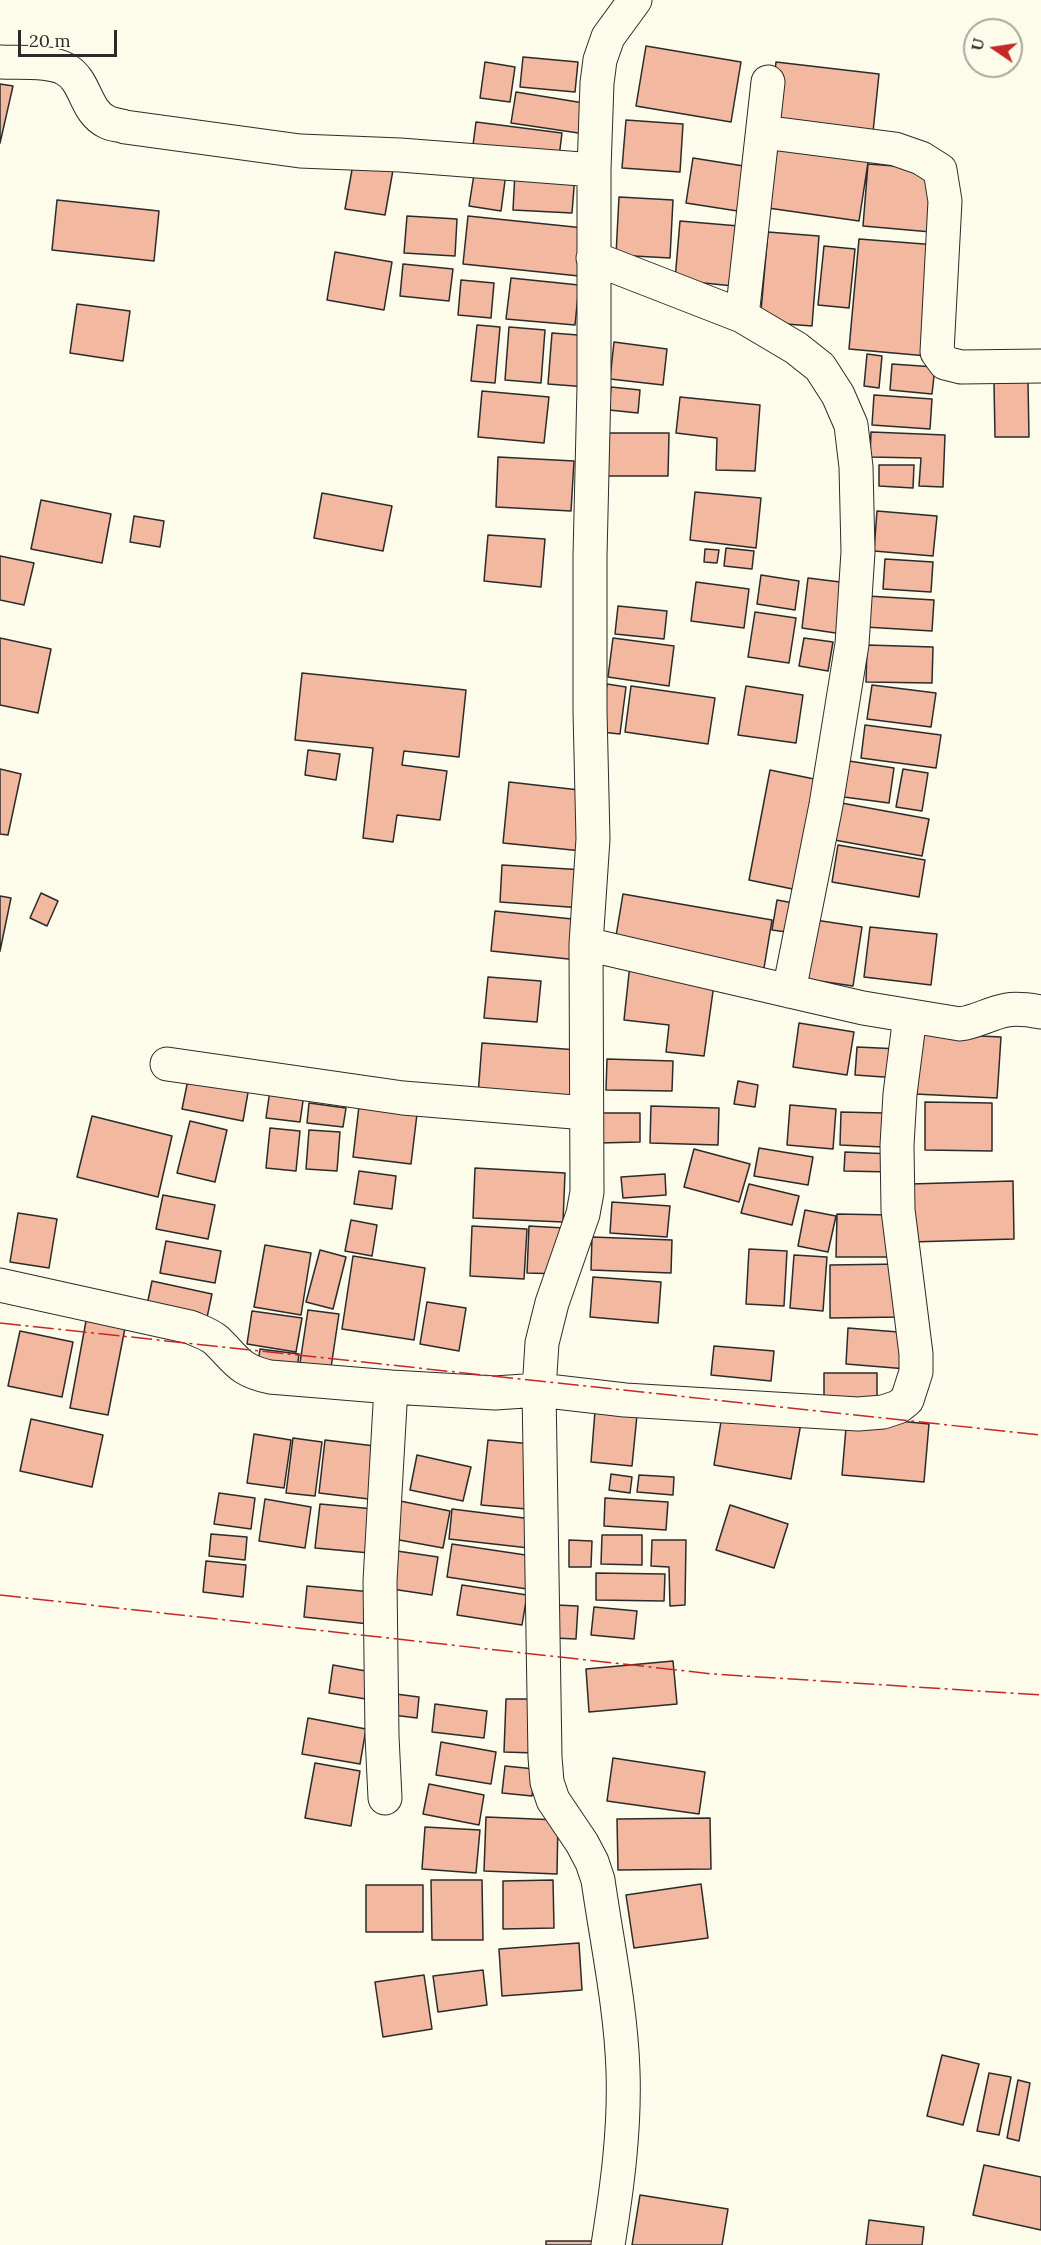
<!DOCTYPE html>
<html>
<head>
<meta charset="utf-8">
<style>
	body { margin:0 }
	#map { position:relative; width:1041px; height:2245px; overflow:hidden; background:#fdfbea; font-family:Lora,serif }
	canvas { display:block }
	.north { position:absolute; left:963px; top:18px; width:60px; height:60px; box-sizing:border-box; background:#fdfbea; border:2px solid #a9a89e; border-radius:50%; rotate:283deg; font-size:16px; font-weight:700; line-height:24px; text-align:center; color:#2b2b2b }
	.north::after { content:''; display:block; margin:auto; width:21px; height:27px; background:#c62828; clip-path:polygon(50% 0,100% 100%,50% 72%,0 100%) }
	.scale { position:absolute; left:18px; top:30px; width:99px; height:27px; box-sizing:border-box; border:3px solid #2b2b2b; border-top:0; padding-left:8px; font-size:18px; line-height:21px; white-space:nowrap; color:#2b2b2b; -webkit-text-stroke:4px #fdfbea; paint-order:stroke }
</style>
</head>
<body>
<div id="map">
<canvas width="1041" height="2245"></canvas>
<div class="north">U</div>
<div class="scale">20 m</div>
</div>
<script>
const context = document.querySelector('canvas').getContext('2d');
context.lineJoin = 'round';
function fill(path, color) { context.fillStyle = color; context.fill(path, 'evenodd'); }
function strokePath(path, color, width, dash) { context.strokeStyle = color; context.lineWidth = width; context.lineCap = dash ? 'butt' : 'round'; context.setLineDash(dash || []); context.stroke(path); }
const building = new Path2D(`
	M 646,46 L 741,62 L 731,122 L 636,106 Z
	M 523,57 L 578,62 L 575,92 L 520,87 Z
	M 485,62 L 515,67 L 510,102 L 480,98 Z
	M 776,62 L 879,74 L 873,132 L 769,120 Z
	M 0,84 L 13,86 L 0,143 Z
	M 516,92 L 590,104 L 585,134 L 511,123 Z
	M 626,120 L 683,124 L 680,172 L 622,168 Z
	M 476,122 L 562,133 L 558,165 L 472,153 Z
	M 778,143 L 869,156 L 859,221 L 768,208 Z
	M 693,158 L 750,167 L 744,212 L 686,203 Z
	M 353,164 L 393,170 L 385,215 L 345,209 Z
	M 868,164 L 936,169 L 931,232 L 863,226 Z
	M 475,168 L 506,173 L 501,211 L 469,206 Z
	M 515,172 L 575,175 L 572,213 L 513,210 Z
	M 619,197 L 673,200 L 670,258 L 616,255 Z
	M 57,200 L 159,211 L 154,261 L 52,250 Z
	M 407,216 L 457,219 L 455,256 L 404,253 Z
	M 468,216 L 584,228 L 579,276 L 463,264 Z
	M 680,221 L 739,226 L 733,286 L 675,280 Z
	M 768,232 L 819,236 L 812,326 L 760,322 Z
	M 859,239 L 937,245 L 927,356 L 849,349 Z
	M 824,246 L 855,249 L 849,308 L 818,305 Z
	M 335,252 L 392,262 L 384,310 L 327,300 Z
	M 403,264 L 453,269 L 449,301 L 400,296 Z
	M 511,278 L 579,285 L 575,325 L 506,319 Z
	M 461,280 L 494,283 L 491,318 L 458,315 Z
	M 77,304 L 130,311 L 123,361 L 70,353 Z
	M 477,325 L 500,327 L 495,383 L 471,381 Z
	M 509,327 L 545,330 L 541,383 L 505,380 Z
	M 552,333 L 591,336 L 587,387 L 548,384 Z
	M 614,342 L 667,349 L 663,385 L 610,379 Z
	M 867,354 L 882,356 L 879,388 L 864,386 Z
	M 892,364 L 935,367 L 932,394 L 890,390 Z
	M 1028,382 L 1029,437 L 995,437 L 994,383 Z
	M 611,387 L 640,390 L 638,413 L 609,410 Z
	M 482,391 L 549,397 L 544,443 L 478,437 Z
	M 874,395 L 932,399 L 930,429 L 872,425 Z
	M 680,397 L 760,405 L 755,471 L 716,470 L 717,438 L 676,433 Z
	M 871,432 L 945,435 L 943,487 L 919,486 L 921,458 L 870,457 Z
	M 602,433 L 669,433 L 668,476 L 601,476 Z
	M 498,457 L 574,461 L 571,511 L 496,507 Z
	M 879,465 L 914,465 L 913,488 L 879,486 Z
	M 695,492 L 761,498 L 756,548 L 690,540 Z
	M 322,493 L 392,506 L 383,551 L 314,538 Z
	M 41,500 L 111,514 L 102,563 L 31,549 Z
	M 877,511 L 937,516 L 933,556 L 874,551 Z
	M 134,516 L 164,521 L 160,547 L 130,542 Z
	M 488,535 L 545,539 L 541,587 L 484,581 Z
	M 726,548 L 754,551 L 752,569 L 724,566 Z
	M 705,549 L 719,550 L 717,563 L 704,562 Z
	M 0,556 L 34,563 L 24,605 L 0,600 Z
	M 885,559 L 933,562 L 931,592 L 883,589 Z
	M 761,575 L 799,581 L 795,610 L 757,604 Z
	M 808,578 L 856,584 L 849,635 L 802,628 Z
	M 696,582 L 749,589 L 744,628 L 691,621 Z
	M 867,596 L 934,600 L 932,631 L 865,627 Z
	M 618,606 L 667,611 L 664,639 L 615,634 Z
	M 755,612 L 796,618 L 789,663 L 748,657 Z
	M 0,638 L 51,649 L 38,713 L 0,705 Z
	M 613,638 L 674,646 L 669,686 L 608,677 Z
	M 804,638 L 833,642 L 828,671 L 799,666 Z
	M 867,645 L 933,647 L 932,683 L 866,682 Z
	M 302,673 L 466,690 L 459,757 L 404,751 L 402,765 L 447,771 L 440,820 L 397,815 L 393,842 L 363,838 L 373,748 L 295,740 Z
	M 607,684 L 626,687 L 620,734 L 601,732 Z
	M 872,685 L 936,693 L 931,727 L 867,719 Z
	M 631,686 L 715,698 L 708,744 L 625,732 Z
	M 746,686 L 803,695 L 796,743 L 738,735 Z
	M 865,725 L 941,735 L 936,768 L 861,758 Z
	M 308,750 L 340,754 L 336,780 L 305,775 Z
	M 849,761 L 894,768 L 889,803 L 844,797 Z
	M 0,769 L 21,774 L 8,835 L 0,834 Z
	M 903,769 L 928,773 L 922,811 L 896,807 Z
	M 770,770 L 829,782 L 807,892 L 749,880 Z
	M 509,782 L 588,791 L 582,851 L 503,843 Z
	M 836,802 L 929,819 L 922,856 L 829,839 Z
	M 838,845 L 925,860 L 919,897 L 832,882 Z
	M 502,865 L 585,870 L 582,908 L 500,902 Z
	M 41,893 L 58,901 L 47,926 L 30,918 Z
	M 623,894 L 772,920 L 763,974 L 614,948 Z
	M 0,896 L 11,898 L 0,951 Z
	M 777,900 L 799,904 L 794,933 L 772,930 Z
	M 495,911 L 582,920 L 578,960 L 491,951 Z
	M 815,920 L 862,927 L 853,986 L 806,979 Z
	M 870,927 L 937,934 L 931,985 L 864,977 Z
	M 630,964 L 715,977 L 704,1056 L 666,1052 L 669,1025 L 624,1020 Z
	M 488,977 L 541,981 L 537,1022 L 484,1018 Z
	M 799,1023 L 854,1032 L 847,1075 L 793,1067 Z
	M 918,1033 L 1001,1037 L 997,1098 L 915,1094 Z
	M 482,1043 L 578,1050 L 574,1102 L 478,1095 Z
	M 857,1047 L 900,1049 L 898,1078 L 855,1075 Z
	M 607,1059 L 673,1061 L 672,1091 L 606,1090 Z
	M 189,1075 L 249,1087 L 243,1121 L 182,1109 Z
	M 738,1081 L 758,1085 L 755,1107 L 734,1104 Z
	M 270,1090 L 304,1094 L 300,1122 L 266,1118 Z
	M 925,1102 L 992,1103 L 992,1151 L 925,1150 Z
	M 309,1103 L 346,1108 L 343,1127 L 307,1123 Z
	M 790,1105 L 836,1109 L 833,1149 L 787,1145 Z
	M 359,1106 L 417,1114 L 411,1164 L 353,1157 Z
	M 651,1106 L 719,1108 L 718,1145 L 650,1143 Z
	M 841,1112 L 885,1113 L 883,1147 L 840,1145 Z
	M 599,1113 L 640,1113 L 640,1142 L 599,1143 Z
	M 92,1116 L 172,1136 L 158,1197 L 77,1177 Z
	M 190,1121 L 227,1130 L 215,1182 L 177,1173 Z
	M 270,1128 L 300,1131 L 296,1171 L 266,1168 Z
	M 309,1130 L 340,1132 L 337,1171 L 306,1169 Z
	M 759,1148 L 813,1157 L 808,1185 L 754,1176 Z
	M 694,1149 L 750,1164 L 739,1202 L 684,1187 Z
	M 845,1152 L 893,1154 L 892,1172 L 844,1171 Z
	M 475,1168 L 565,1173 L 563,1222 L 473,1218 Z
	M 359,1171 L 396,1176 L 392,1209 L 354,1204 Z
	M 665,1174 L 666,1195 L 623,1198 L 621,1177 Z
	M 1013,1181 L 1014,1239 L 911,1242 L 910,1184 Z
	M 749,1184 L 799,1196 L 792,1225 L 741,1213 Z
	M 163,1195 L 215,1205 L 208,1239 L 156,1229 Z
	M 612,1202 L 670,1206 L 667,1237 L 610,1233 Z
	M 805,1210 L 836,1216 L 828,1252 L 798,1246 Z
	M 18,1213 L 57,1219 L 49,1268 L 10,1262 Z
	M 837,1214 L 893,1215 L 892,1257 L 836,1257 Z
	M 351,1220 L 377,1225 L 372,1256 L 345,1251 Z
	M 472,1226 L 527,1229 L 524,1279 L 470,1276 Z
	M 529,1226 L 564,1228 L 562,1274 L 527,1273 Z
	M 592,1237 L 672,1240 L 671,1273 L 591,1270 Z
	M 166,1241 L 221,1251 L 215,1283 L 160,1273 Z
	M 265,1245 L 311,1253 L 301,1315 L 254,1307 Z
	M 749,1249 L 787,1251 L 784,1306 L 746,1304 Z
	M 320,1250 L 346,1257 L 333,1309 L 306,1302 Z
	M 794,1255 L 827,1257 L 823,1311 L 790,1308 Z
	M 353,1256 L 425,1268 L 414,1340 L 342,1329 Z
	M 902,1264 L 902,1317 L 830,1318 L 830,1265 Z
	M 593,1277 L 661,1282 L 658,1323 L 590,1317 Z
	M 152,1281 L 212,1294 L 205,1327 L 145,1315 Z
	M 427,1302 L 466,1308 L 459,1351 L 420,1344 Z
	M 308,1310 L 339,1314 L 329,1381 L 298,1376 Z
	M 252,1311 L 302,1318 L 296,1352 L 247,1344 Z
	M 86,1321 L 125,1328 L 108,1415 L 70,1408 Z
	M 848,1328 L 911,1333 L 907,1369 L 846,1364 Z
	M 20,1331 L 73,1342 L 62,1397 L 8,1386 Z
	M 714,1346 L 774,1351 L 771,1381 L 711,1375 Z
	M 260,1349 L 299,1354 L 296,1376 L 257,1371 Z
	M 824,1373 L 877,1373 L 877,1410 L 824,1410 Z
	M 723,1409 L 801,1423 L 791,1479 L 714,1465 Z
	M 595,1411 L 637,1415 L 632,1466 L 591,1462 Z
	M 847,1416 L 929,1424 L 924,1482 L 842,1475 Z
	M 31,1419 L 103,1435 L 92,1487 L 20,1471 Z
	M 254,1434 L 291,1440 L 284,1488 L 247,1483 Z
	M 293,1438 L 322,1442 L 315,1496 L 286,1493 Z
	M 325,1440 L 383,1447 L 377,1500 L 319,1493 Z
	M 488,1440 L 533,1444 L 527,1509 L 481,1505 Z
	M 417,1455 L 471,1467 L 463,1501 L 410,1490 Z
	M 611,1474 L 632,1477 L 630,1493 L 609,1490 Z
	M 639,1475 L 674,1477 L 673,1495 L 637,1492 Z
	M 219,1493 L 255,1498 L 251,1529 L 214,1524 Z
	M 605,1498 L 668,1502 L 666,1530 L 604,1526 Z
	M 265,1499 L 311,1507 L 305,1548 L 259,1541 Z
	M 390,1499 L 450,1511 L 443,1548 L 383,1537 Z
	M 320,1504 L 374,1509 L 370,1553 L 315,1548 Z
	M 730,1505 L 788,1524 L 774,1568 L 716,1550 Z
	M 452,1509 L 532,1519 L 529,1548 L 449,1539 Z
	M 211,1534 L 247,1537 L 245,1560 L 209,1556 Z
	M 602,1535 L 642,1535 L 642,1565 L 601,1564 Z
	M 569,1540 L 592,1541 L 591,1567 L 569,1567 Z
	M 652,1540 L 686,1540 L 685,1605 L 670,1606 L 669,1567 L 651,1566 Z
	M 452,1544 L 539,1557 L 534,1590 L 447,1577 Z
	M 390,1550 L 438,1557 L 432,1595 L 385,1588 Z
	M 206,1561 L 246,1565 L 243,1597 L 203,1592 Z
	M 596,1573 L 665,1574 L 664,1601 L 596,1600 Z
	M 462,1585 L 527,1595 L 522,1625 L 457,1615 Z
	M 307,1586 L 372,1592 L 369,1624 L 304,1617 Z
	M 556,1605 L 578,1606 L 576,1639 L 554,1638 Z
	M 594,1607 L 637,1611 L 634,1639 L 591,1635 Z
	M 673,1661 L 677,1704 L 589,1712 L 586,1669 Z
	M 333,1665 L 377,1673 L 372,1700 L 329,1693 Z
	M 388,1693 L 419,1697 L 417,1718 L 385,1714 Z
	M 506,1699 L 537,1699 L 535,1753 L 504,1752 Z
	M 435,1704 L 487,1711 L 484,1738 L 432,1732 Z
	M 308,1718 L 366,1729 L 360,1764 L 302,1754 Z
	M 441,1742 L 496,1752 L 491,1784 L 436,1775 Z
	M 613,1758 L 705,1772 L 699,1814 L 607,1801 Z
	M 315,1763 L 360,1771 L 351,1826 L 305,1818 Z
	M 505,1766 L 535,1769 L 532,1796 L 502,1793 Z
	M 429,1784 L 484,1795 L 479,1825 L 423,1814 Z
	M 486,1817 L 558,1820 L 557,1874 L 484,1871 Z
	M 710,1818 L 711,1869 L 618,1870 L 617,1819 Z
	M 425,1827 L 480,1830 L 476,1873 L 422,1869 Z
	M 431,1880 L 482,1880 L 483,1940 L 432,1940 Z
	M 553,1880 L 554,1928 L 503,1929 L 503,1881 Z
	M 701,1884 L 708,1938 L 634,1948 L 626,1895 Z
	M 366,1885 L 423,1885 L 423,1932 L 366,1932 Z
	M 579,1943 L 582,1990 L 502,1996 L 499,1949 Z
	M 483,1970 L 487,2005 L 438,2012 L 433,1976 Z
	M 424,1975 L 432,2029 L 383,2037 L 375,1982 Z
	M 942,2055 L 979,2064 L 963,2125 L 927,2116 Z
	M 989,2073 L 1011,2077 L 999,2135 L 977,2131 Z
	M 1018,2080 L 1030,2083 L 1019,2141 L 1007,2138 Z
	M 984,2165 L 1041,2177 L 1041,2230 L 973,2215 Z
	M 640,2195 L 728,2209 L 722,2245 L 632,2245 Z
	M 869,2220 L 924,2227 L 922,2245 L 866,2245 Z
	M 546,2241 L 593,2241 L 593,2245 L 546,2245 Z`);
fill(building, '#f2b8a0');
strokePath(building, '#2b2b2b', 1.5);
const minor = new Path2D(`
	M 0,62 C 18,63 50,60 65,69 C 87,81 84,111 107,122 C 113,125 120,125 125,127 L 300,151 L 400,155 L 594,170
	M 763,132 L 895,149 L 921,158 L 940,170 L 945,201 L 937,352 L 945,363 L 961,367 L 1041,366
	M 593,258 L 742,316 L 796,348 L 820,367 L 838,395 L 851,425 L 856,467 L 858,552 L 852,644 L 826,805 L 789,991
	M 742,316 L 768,82
	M 586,944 L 863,1008 L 960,1024 C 976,1022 990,1013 1007,1010 C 1018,1008 1030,1010 1041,1012
	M 167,1064 L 403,1098 L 586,1113
	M 0,1285 L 190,1327 C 199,1331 209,1334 216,1340 C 237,1360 238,1370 270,1377 L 391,1387 L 495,1393 L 539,1390 L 625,1400 L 858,1414 L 883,1412 L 898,1407 L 907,1400 L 916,1372 L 916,1354 L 898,1210 L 897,1145 L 900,1094 L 910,1016
	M 385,1798 L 382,1736 L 380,1581 L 391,1387
	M 608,2245 C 617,2188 625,2130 623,2071 C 621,2008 607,1943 598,1880 L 592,1862 L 582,1843 L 553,1800 L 547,1782 L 545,1757 L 539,1390 L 542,1343 L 552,1303 L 583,1214 L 587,1192 L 586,944 L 593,839 L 590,711 L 590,556 L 594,386 L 594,170 L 597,83 L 600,60 L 608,37 L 635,0`);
strokePath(minor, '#2b2b2b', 35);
strokePath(minor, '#fdfbea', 33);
strokePath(new Path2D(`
	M 0,1323 L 1041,1435
	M 0,1595 L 713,1674 L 1041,1695`), '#c62828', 1.5, [21, 4.5, 3, 4.5]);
</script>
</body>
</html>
